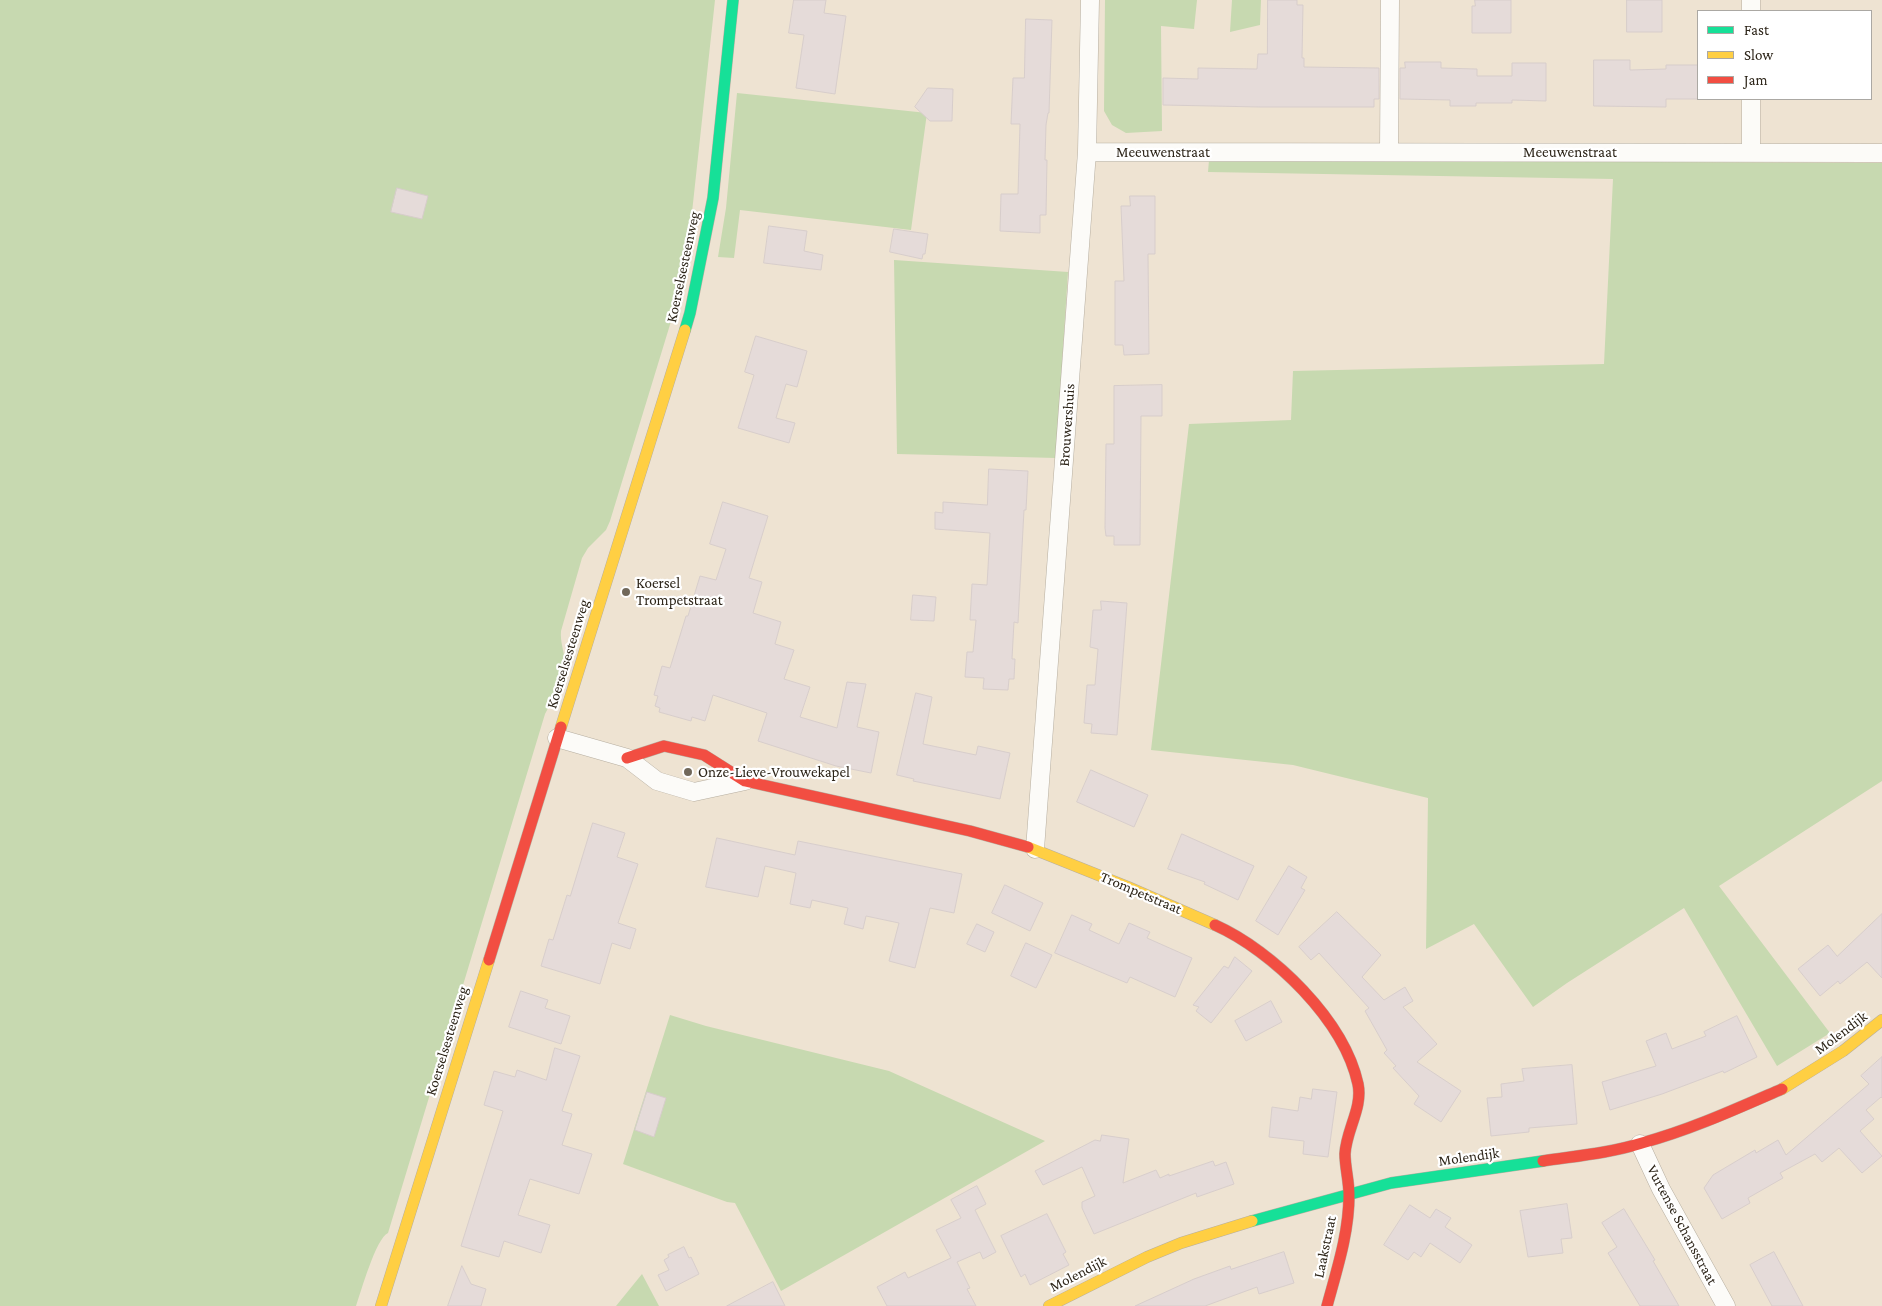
<!DOCTYPE html>
<html>
<head>
<meta charset="utf-8">
<style>
	body { margin:0 }
	#map { position:relative; width:1882px; height:1306px; overflow:hidden; background:#eee3d2; font-family:"Crimson Pro",serif }
	canvas { display:block }
	.legend { position:absolute; left:1697px; top:10px; width:175px; height:90px; box-sizing:border-box; background:#fff; border:1px solid #aba8a3; margin:0; padding:6px 9px; list-style:none; font-size:15px; color:#2d2519 }
	.legend li { display:flex; align-items:center; gap:10px; height:25px }
	.legend b { width:25px; border:1px solid #aba8a3 }
</style>
</head>
<body>
<div id="map">
<canvas width="1882" height="1306"></canvas>
<ul class="legend">
<li><b style="height:6px;background:#16e098"></b>Fast</li>
<li><b style="height:6px;background:#ffcf43"></b>Slow</li>
<li><b style="height:6px;background:#f24e42"></b>Jam</li>
</ul>
</div>
<script>
const context = document.querySelector('canvas').getContext('2d');
context.lineJoin = 'round';
function fill(path, color) { context.fillStyle = color; context.fill(path, 'evenodd'); }
function strokePath(path, color, width, dash) { context.strokeStyle = color; context.lineWidth = width; context.lineCap = dash ? 'butt' : 'round'; context.setLineDash(dash || []); context.stroke(path); }
function label(font, color, halo, rows, align = 'center') {
  context.font = font + ' "Crimson Pro",serif'; context.lineWidth = 4.5; context.setLineDash([]); context.textBaseline = 'middle'; context.strokeStyle = halo; context.fillStyle = color; for (const [text, x, y, turn = 0] of rows) {
    context.save(); context.translate(x, y); context.rotate((+turn || 0) * Math.PI / 180); context.textAlign = isNaN(turn) ? turn : align; if (halo) context.strokeText(text, 0, 0); context.fillText(text, 0, 0); context.restore();
  }
}
fill(new Path2D(`
	M 0,0 L 715,0 L 689,240 L 676,305 L 610,521 L 606,530 L 588,548 L 582,558 L 561,631 C 560,642 564,651 565,662 C 565,680 553,698 545,714 L 388,1233 C 376,1238 361,1292 356,1306 L 0,1306 Z
	M 1105,0 L 1197,0 L 1194,29 L 1161,26 L 1162,131 L 1126,133 L 1112,125 L 1104,111 Z
	M 1232,0 L 1261,0 L 1260,25 L 1230,32 Z
	M 737,93 L 927,113 L 911,230 L 740,210 L 734,258 L 718,257 L 726,208 Z
	M 1209,160 L 1882,163 L 1882,781 L 1719,886 L 1830,1033 L 1777,1066 L 1684,908 L 1567,983 L 1533,1007 L 1474,924 L 1426,949 L 1428,798 L 1293,765 L 1151,750 L 1189,424 L 1291,420 L 1293,371 L 1604,364 L 1613,179 L 1208,172 Z
	M 894,260 L 1068,272 L 1056,458 L 897,454 Z
	M 670,1015 L 706,1026 L 889,1071 L 1045,1141 L 781,1291 L 735,1203 L 727,1202 L 623,1164 Z
	M 642,1274 L 659,1306 L 616,1306 Z`), '#c7d9b0');
const building = new Path2D(`
	M 794,0 L 826,0 L 824,13 L 846,16 L 835,94 L 796,88 L 804,35 L 789,33 Z
	M 1268,0 L 1297,0 L 1297,5 L 1303,5 L 1302,58 L 1304,58 L 1304,67 L 1379,68 L 1379,99 L 1374,99 L 1374,107 L 1260,107 L 1163,105 L 1163,78 L 1198,79 L 1198,68 L 1257,69 L 1258,54 L 1267,54 Z
	M 1475,0 L 1511,0 L 1511,33 L 1472,33 L 1472,6 L 1475,6 Z
	M 1627,0 L 1662,0 L 1662,32 L 1627,32 Z
	M 1026,19 L 1052,20 L 1049,113 L 1048,113 L 1046,125 L 1045,160 L 1047,160 L 1046,215 L 1040,215 L 1040,233 L 1000,231 L 1001,194 L 1018,194 L 1020,124 L 1011,124 L 1013,78 L 1024,78 Z
	M 1594,60 L 1630,60 L 1630,70 L 1666,69 L 1666,65 L 1698,65 L 1698,99 L 1666,99 L 1666,107 L 1594,106 Z
	M 1405,62 L 1441,62 L 1441,68 L 1477,69 L 1477,76 L 1512,76 L 1512,63 L 1546,63 L 1546,101 L 1512,100 L 1512,103 L 1476,103 L 1476,106 L 1450,106 L 1450,100 L 1400,99 L 1400,68 L 1405,68 Z
	M 928,88 L 953,89 L 952,121 L 930,121 L 915,107 Z
	M 397,188 L 428,196 L 422,219 L 391,212 Z
	M 1130,196 L 1155,196 L 1155,254 L 1148,254 L 1149,354 L 1124,355 L 1123,345 L 1115,345 L 1115,281 L 1124,281 L 1121,206 L 1130,206 Z
	M 769,226 L 807,231 L 804,251 L 823,255 L 821,270 L 764,263 Z
	M 894,229 L 928,234 L 925,254 L 923,254 L 922,259 L 890,252 Z
	M 756,336 L 807,351 L 797,387 L 786,384 L 776,418 L 795,423 L 789,443 L 738,428 L 754,375 L 745,372 Z
	M 1162,385 L 1162,416 L 1141,416 L 1140,545 L 1114,545 L 1114,536 L 1106,536 L 1105,528 L 1106,444 L 1114,444 L 1114,386 Z
	M 989,469 L 1028,471 L 1026,510 L 1024,510 L 1018,623 L 1014,622 L 1012,659 L 1015,659 L 1014,679 L 1009,679 L 1008,690 L 983,689 L 984,678 L 965,677 L 967,652 L 973,652 L 976,620 L 970,620 L 972,584 L 987,585 L 990,533 L 935,529 L 935,512 L 943,513 L 943,502 L 987,505 Z
	M 723,502 L 768,516 L 749,578 L 762,582 L 753,613 L 781,622 L 775,644 L 794,650 L 784,679 L 810,687 L 800,717 L 837,728 L 847,682 L 866,684 L 857,727 L 879,732 L 871,773 L 836,766 L 758,741 L 767,713 L 713,695 L 705,721 L 692,717 L 691,721 L 659,712 L 660,708 L 655,706 L 658,696 L 654,695 L 662,666 L 670,668 L 686,616 L 688,616 L 700,576 L 716,580 L 726,549 L 710,544 Z
	M 913,595 L 936,597 L 934,621 L 911,620 Z
	M 1101,601 L 1127,603 L 1117,735 L 1091,733 L 1092,724 L 1084,723 L 1087,685 L 1095,685 L 1098,649 L 1090,647 L 1093,610 L 1101,610 Z
	M 916,693 L 932,697 L 923,744 L 976,755 L 978,746 L 1010,753 L 1000,799 L 913,781 L 914,779 L 897,775 Z
	M 1091,770 L 1148,795 L 1134,827 L 1077,802 Z
	M 593,823 L 625,833 L 617,857 L 638,864 L 618,923 L 636,929 L 630,949 L 612,943 L 600,984 L 541,966 L 549,939 L 553,940 L 567,895 L 570,896 Z
	M 1182,834 L 1254,866 L 1238,900 L 1204,884 L 1205,882 L 1168,869 Z
	M 717,838 L 795,855 L 798,841 L 962,874 L 954,913 L 930,908 L 915,968 L 889,961 L 899,923 L 866,916 L 863,929 L 844,924 L 848,908 L 812,900 L 810,908 L 790,904 L 796,873 L 765,866 L 758,897 L 706,887 Z
	M 1289,866 L 1307,877 L 1301,888 L 1305,890 L 1278,935 L 1256,921 Z
	M 1005,885 L 1043,903 L 1030,931 L 992,913 Z
	M 1337,912 L 1381,955 L 1362,977 L 1384,1000 L 1405,987 L 1413,1001 L 1403,1007 L 1437,1044 L 1417,1062 L 1461,1091 L 1441,1122 L 1414,1104 L 1419,1096 L 1393,1068 L 1396,1066 L 1384,1053 L 1387,1050 L 1365,1011 L 1369,1008 L 1319,953 L 1311,960 L 1299,947 Z
	M 1882,914 L 1882,978 L 1867,962 L 1840,984 L 1838,981 L 1820,996 L 1798,969 L 1828,945 L 1837,956 Z
	M 1072,915 L 1092,924 L 1089,930 L 1119,944 L 1129,923 L 1150,932 L 1147,938 L 1192,958 L 1175,997 L 1130,977 L 1127,983 L 1055,953 Z
	M 977,924 L 994,932 L 985,952 L 967,944 Z
	M 1026,943 L 1052,955 L 1036,988 L 1011,976 Z
	M 1235,957 L 1252,971 L 1211,1023 L 1196,1011 L 1199,1007 L 1193,1005 L 1224,966 L 1228,968 Z
	M 521,991 L 548,1000 L 545,1008 L 570,1016 L 561,1044 L 509,1027 Z
	M 1271,1001 L 1282,1022 L 1246,1041 L 1235,1021 Z
	M 1737,1016 L 1757,1057 L 1724,1073 L 1723,1071 L 1662,1094 L 1610,1110 L 1602,1082 L 1656,1066 L 1646,1041 L 1666,1033 L 1672,1049 L 1706,1036 L 1704,1032 Z
	M 555,1048 L 580,1056 L 562,1111 L 572,1114 L 562,1145 L 592,1154 L 579,1194 L 530,1179 L 518,1215 L 550,1225 L 541,1253 L 504,1241 L 499,1257 L 461,1246 L 503,1111 L 484,1105 L 494,1071 L 515,1077 L 517,1070 L 546,1080 Z
	M 1882,1057 L 1882,1098 L 1881,1097 L 1866,1110 L 1874,1119 L 1860,1131 L 1882,1156 L 1862,1173 L 1839,1148 L 1822,1162 L 1815,1154 L 1780,1173 L 1783,1178 L 1748,1198 L 1750,1203 L 1722,1219 L 1704,1188 L 1713,1175 L 1755,1150 L 1756,1153 L 1778,1140 L 1786,1155 L 1869,1084 L 1861,1076 Z
	M 1572,1065 L 1577,1124 L 1529,1128 L 1529,1132 L 1491,1136 L 1487,1098 L 1502,1097 L 1501,1084 L 1524,1081 L 1522,1069 Z
	M 1313,1089 L 1337,1092 L 1328,1157 L 1303,1154 L 1304,1141 L 1269,1137 L 1272,1107 L 1298,1111 L 1300,1097 L 1311,1099 Z
	M 647,1092 L 666,1098 L 654,1137 L 635,1130 Z
	M 1102,1135 L 1129,1139 L 1123,1183 L 1156,1170 L 1160,1178 L 1169,1174 L 1169,1176 L 1213,1161 L 1215,1166 L 1226,1162 L 1234,1184 L 1197,1197 L 1196,1193 L 1094,1234 L 1082,1208 L 1082,1202 L 1095,1196 L 1082,1167 L 1043,1185 L 1035,1171 L 1095,1140 L 1100,1141 Z
	M 977,1186 L 986,1204 L 975,1210 L 996,1252 L 983,1259 L 980,1252 L 957,1262 L 970,1288 L 967,1289 L 976,1306 L 887,1306 L 877,1287 L 905,1272 L 908,1278 L 951,1258 L 936,1230 L 961,1218 L 951,1200 Z
	M 1567,1204 L 1572,1238 L 1561,1239 L 1563,1253 L 1528,1257 L 1520,1211 Z
	M 1410,1205 L 1430,1218 L 1436,1209 L 1451,1218 L 1445,1227 L 1472,1245 L 1460,1263 L 1430,1243 L 1421,1257 L 1414,1252 L 1408,1260 L 1384,1245 Z
	M 1624,1209 L 1655,1260 L 1653,1261 L 1679,1306 L 1640,1306 L 1608,1253 L 1617,1247 L 1602,1223 Z
	M 1047,1214 L 1066,1252 L 1063,1254 L 1069,1265 L 1030,1285 L 1025,1274 L 1021,1277 L 1001,1236 Z
	M 684,1247 L 689,1258 L 691,1257 L 699,1274 L 666,1291 L 658,1275 L 669,1270 L 664,1260 L 669,1257 L 668,1255 Z
	M 1284,1252 L 1294,1283 L 1259,1294 L 1257,1287 L 1205,1306 L 1135,1306 L 1194,1279 L 1230,1266 L 1231,1269 Z
	M 1774,1252 L 1803,1306 L 1772,1306 L 1750,1265 Z
	M 462,1266 L 471,1284 L 486,1289 L 481,1306 L 448,1306 Z
	M 773,1282 L 785,1306 L 727,1306 Z`);
fill(building, '#e5dbd9');
strokePath(building, '#d7cdcb', 1);
const street = new Path2D(`
	M 1751,0 L 1751,11
	M 1751,99 L 1751,152
	M 1087,152 L 1882,153
	M 1389,152 L 1390,0
	M 557,738 L 627,758 L 657,781 L 694,792 L 745,781
	M 1035,849 L 1087,152 L 1090,0
	M 1640,1144 L 1661,1189 L 1726,1306`);
const fast = new Path2D(`
	M 685,330 L 690,313 L 713,198 L 733,0
	M 1252,1221 L 1391,1183 L 1543,1161`);
const slow = new Path2D(`
	M 561,727 L 685,330
	M 1028,847 L 1128,887 L 1215,925
	M 1782,1089 L 1843,1051 L 1882,1020
	M 381,1306 L 489,960
	M 1049,1306 L 1147,1257 L 1181,1243 L 1252,1221`);
const jam = new Path2D(`
	M 627,758 L 664,746 L 704,755 L 745,781 L 970,831 L 1028,847
	M 1215,925 C 1273,951 1344,1020 1358,1084 C 1363,1108 1346,1130 1345,1154 C 1345,1167 1349,1181 1349,1195 C 1349,1233 1337,1269 1327,1306
	M 489,960 L 561,727
	M 1543,1161 C 1576,1156 1610,1153 1642,1143 C 1690,1130 1736,1109 1782,1089`);
strokePath(street, '#b6aea0', 19);
strokePath(fast, '#b6aea0', 12);
strokePath(slow, '#b6aea0', 12);
strokePath(jam, '#b6aea0', 12);
strokePath(street, '#fcfbf8', 18);
strokePath(fast, '#16e098', 11);
strokePath(slow, '#ffcf43', 11);
strokePath(jam, '#f24e42', 11);
for (const [x, y, r, color] of [
	[626,592,5,"#71685a"],
	[688,772,5,"#71685a"]
]) { const dot = new Path2D(); dot.arc(x, y, r, 0, 2 * Math.PI); context.fillStyle = color; context.fill(dot); strokePath(dot, '#fff', 2); }
label('15px', '#2d2519', '#fff', [
	["Meeuwenstraat",1163,152],
	["Meeuwenstraat",1570,152],
	["Koerselsesteenweg",683,267,-78],
	["Brouwershuis",1067,425,-86],
	["Koerselsesteenweg",568,654,-73],
	["Trompetstraat",1141,893,23],
	["Molendijk",1841,1033,-37],
	["Koerselsesteenweg",447,1041,-73],
	["Molendijk",1469,1157,-8],
	["Vurtense Schansstraat",1682,1225,62],
	["Laakstraat",1325,1247,-78],
	["Molendijk",1078,1274,-27]
]);
label('15px', '#2d2519', '#fff', [
	["Koersel",636,583],
	["Trompetstraat",636,600],
	["Onze-Lieve-Vrouwekapel",698,772]
], 'left');
</script>
</body>
</html>
